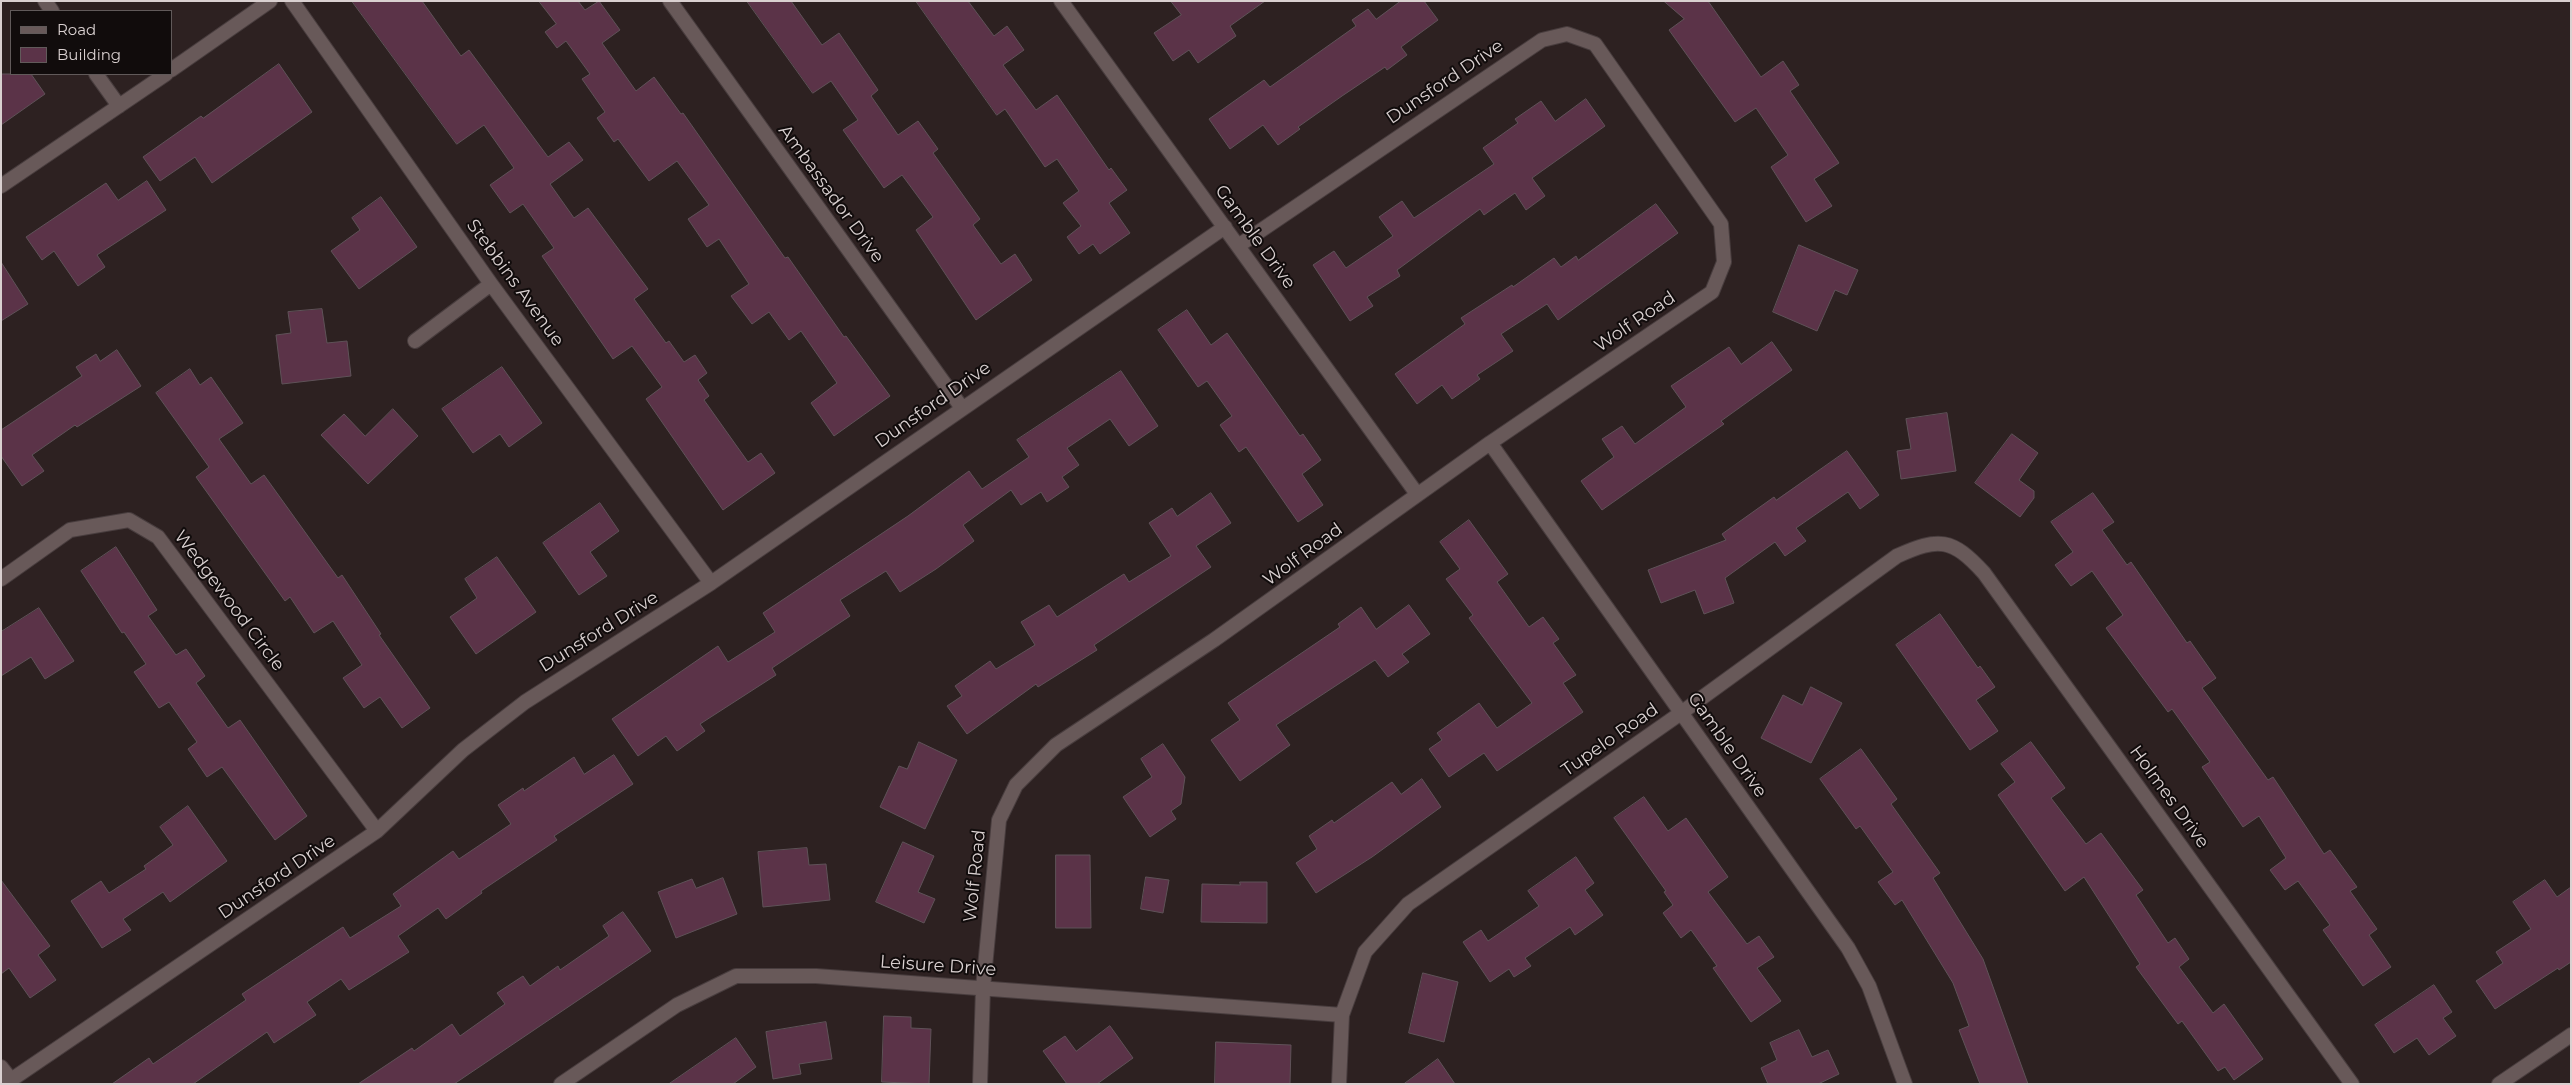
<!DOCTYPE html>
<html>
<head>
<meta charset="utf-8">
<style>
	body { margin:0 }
	#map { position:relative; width:2572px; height:1085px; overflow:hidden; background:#2d2121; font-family:Montserrat,sans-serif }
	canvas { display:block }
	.frame { position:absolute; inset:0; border:2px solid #d9d0d0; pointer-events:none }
	.legend { position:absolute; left:10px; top:10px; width:162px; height:65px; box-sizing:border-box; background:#110c0c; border:1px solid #615a5a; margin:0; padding:6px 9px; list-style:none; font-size:15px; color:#d9d0d0 }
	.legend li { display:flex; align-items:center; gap:10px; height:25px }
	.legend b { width:25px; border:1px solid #615a5a }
</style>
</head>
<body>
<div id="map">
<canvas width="2572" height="1085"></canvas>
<div class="frame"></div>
<ul class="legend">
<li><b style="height:6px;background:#685959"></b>Road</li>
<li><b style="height:14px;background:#5b3348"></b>Building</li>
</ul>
</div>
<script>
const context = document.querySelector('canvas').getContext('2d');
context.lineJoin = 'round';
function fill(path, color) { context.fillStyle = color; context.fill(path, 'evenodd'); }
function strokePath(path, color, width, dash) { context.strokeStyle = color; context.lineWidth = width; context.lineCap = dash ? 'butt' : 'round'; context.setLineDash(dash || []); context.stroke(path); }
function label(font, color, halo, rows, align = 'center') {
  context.font = font + ' Montserrat,sans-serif'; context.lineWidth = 4; context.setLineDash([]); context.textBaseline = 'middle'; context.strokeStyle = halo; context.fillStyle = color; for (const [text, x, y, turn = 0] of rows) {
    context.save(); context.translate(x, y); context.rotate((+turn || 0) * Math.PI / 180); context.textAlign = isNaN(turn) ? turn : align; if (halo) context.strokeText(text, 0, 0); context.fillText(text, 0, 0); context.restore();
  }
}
const building = new Path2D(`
	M 352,1 L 422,1 L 461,56 L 469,50 L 548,157 L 569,142 L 583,160 L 550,184 L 574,218 L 588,208 L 648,289 L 634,299 L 666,343 L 669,341 L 684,362 L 695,355 L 707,373 L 698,380 L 709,396 L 704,400 L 748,462 L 761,453 L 775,473 L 723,510 L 646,399 L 662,387 L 632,346 L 613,359 L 542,256 L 554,248 L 523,204 L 510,213 L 490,185 L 514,168 L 484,125 L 457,144 Z
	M 539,1 L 578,1 L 585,10 L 599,1 L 620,30 L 602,43 L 636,91 L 654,77 L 681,114 L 683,113 L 785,258 L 788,257 L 844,337 L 846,336 L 890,396 L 834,436 L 811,403 L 837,383 L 801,331 L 789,340 L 769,312 L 752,324 L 731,296 L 749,284 L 719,239 L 707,247 L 688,219 L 709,205 L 677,161 L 649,181 L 618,139 L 614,142 L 597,118 L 605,112 L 582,79 L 590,74 L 566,41 L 557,48 L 545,32 L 556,24 Z
	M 747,1 L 791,1 L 822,45 L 839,33 L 878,90 L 871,96 L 898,135 L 918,121 L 938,149 L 933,153 L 980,219 L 973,225 L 1001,264 L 1015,254 L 1032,280 L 976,320 L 916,230 L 933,217 L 902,175 L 884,188 L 843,130 L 858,120 L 831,81 L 813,93 Z
	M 916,1 L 968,1 L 994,36 L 1007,26 L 1024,50 L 1003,65 L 1036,110 L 1057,95 L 1109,170 L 1111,168 L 1127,190 L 1109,203 L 1130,233 L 1100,254 L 1093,244 L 1079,254 L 1067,237 L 1081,226 L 1063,203 L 1079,191 L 1057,159 L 1045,167 L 1005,109 L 997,115 Z
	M 1171,1 L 1265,1 L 1230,26 L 1236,36 L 1198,63 L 1189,50 L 1173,61 L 1154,33 L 1181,15 Z
	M 1401,1 L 1424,1 L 1438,20 L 1401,47 L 1407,55 L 1387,70 L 1385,67 L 1342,96 L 1298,127 L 1300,129 L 1278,145 L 1263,125 L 1230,149 L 1209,119 L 1264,80 L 1270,87 L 1356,26 L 1352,20 L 1368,9 L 1376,19 Z
	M 1664,1 L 1708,1 L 1761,77 L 1783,61 L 1799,85 L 1790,91 L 1839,163 L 1814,179 L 1832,206 L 1806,222 L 1771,167 L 1788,155 L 1756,108 L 1735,122 L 1669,30 L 1684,19 Z
	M 279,64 L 312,112 L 212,183 L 195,157 L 160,181 L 143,157 L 201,116 L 203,118 Z
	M 1,74 L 31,74 L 45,94 L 1,125 Z
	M 1586,99 L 1605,126 L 1532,178 L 1545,196 L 1526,210 L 1515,193 L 1484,215 L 1480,209 L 1397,270 L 1400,276 L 1367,297 L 1373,306 L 1350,321 L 1313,265 L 1334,251 L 1346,268 L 1393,236 L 1379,217 L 1402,201 L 1414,218 L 1494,164 L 1483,148 L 1518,123 L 1515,119 L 1541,101 L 1555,121 Z
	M 147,181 L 166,210 L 97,255 L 105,267 L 78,286 L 54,251 L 42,260 L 26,237 L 106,183 L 118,200 Z
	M 381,197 L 417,247 L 359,289 L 331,251 L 360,230 L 352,218 Z
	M 1656,204 L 1678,233 L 1558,320 L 1547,304 L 1501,334 L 1513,351 L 1477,375 L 1480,379 L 1452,399 L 1442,385 L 1417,404 L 1395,374 L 1465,324 L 1461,318 L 1512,285 L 1513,287 L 1554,258 L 1561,267 L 1576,256 L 1578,260 Z
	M 1799,245 L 1858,270 L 1847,295 L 1835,290 L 1817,331 L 1773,312 Z
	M 1,262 L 28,304 L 1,321 Z
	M 322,309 L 327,343 L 347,341 L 351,376 L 282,384 L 276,335 L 291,333 L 288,312 Z
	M 1187,310 L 1211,345 L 1227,333 L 1300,436 L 1303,434 L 1321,460 L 1302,474 L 1323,505 L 1298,522 L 1246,447 L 1239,452 L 1220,425 L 1232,416 L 1207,381 L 1198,387 L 1158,330 Z
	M 1772,342 L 1792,370 L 1721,421 L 1724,424 L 1602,510 L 1581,481 L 1614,457 L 1602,439 L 1622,426 L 1635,444 L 1686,407 L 1671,386 L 1729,347 L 1741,364 Z
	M 117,350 L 141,386 L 77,427 L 75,425 L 32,455 L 44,471 L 22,486 L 1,456 L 1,430 L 82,376 L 76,367 L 96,354 L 100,361 Z
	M 502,367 L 542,423 L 509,447 L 500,434 L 473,453 L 442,409 Z
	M 190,369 L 200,385 L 211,377 L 243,423 L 219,439 L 251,484 L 264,475 L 338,578 L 342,575 L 381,634 L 379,635 L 430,708 L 402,728 L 380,697 L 364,708 L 343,678 L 362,665 L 333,621 L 314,633 L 290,597 L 285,601 L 196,477 L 209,467 L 156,393 Z
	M 1121,371 L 1158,426 L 1129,446 L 1110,419 L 1067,448 L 1079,465 L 1062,477 L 1069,487 L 1047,502 L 1041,492 L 1021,505 L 1011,490 L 963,525 L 974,541 L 936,569 L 900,592 L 886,571 L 840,600 L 850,616 L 772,668 L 776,675 L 700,724 L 705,731 L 677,751 L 666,736 L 638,756 L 612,719 L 718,646 L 728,662 L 775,632 L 763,613 L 908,516 L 969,471 L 982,489 L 1029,457 L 1017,440 Z
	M 393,409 L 418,436 L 368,484 L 321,435 L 344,414 L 365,436 Z
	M 1947,413 L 1956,471 L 1901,479 L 1897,451 L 1911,449 L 1906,419 Z
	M 2012,434 L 2038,453 L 2019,480 L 2034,491 L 2034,498 L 2020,517 L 1975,483 Z
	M 1847,451 L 1879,495 L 1860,509 L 1848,492 L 1796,528 L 1806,541 L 1785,556 L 1775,542 L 1725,578 L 1734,603 L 1704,614 L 1695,590 L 1661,603 L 1648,570 L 1726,540 L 1722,534 L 1774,497 L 1776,500 Z
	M 1211,493 L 1231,523 L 1196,546 L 1211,567 L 1094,645 L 1097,650 L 1038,687 L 1036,684 L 967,734 L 947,706 L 962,696 L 955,686 L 990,661 L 996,669 L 1035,645 L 1021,622 L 1049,605 L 1057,617 L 1124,574 L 1129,582 L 1171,556 L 1149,523 L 1172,508 L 1177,516 Z
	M 2093,493 L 2114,522 L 2102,530 L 2127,565 L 2131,562 L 2187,643 L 2190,641 L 2216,678 L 2202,688 L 2268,780 L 2273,777 L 2324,854 L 2330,850 L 2357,887 L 2350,891 L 2377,929 L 2369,935 L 2391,967 L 2363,986 L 2323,930 L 2330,925 L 2298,881 L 2285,890 L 2270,870 L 2286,858 L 2259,816 L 2243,827 L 2202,767 L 2210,762 L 2172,709 L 2168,712 L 2106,628 L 2123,615 L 2092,571 L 2071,586 L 2055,565 L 2073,552 L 2051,522 Z
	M 600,503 L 619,531 L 590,552 L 607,576 L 579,595 L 543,543 Z
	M 1469,520 L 1508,574 L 1497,582 L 1529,627 L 1543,617 L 1559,639 L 1553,643 L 1576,675 L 1563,683 L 1583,712 L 1497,771 L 1484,753 L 1449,777 L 1429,749 L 1442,740 L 1437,733 L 1479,703 L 1497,728 L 1532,703 L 1469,618 L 1473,615 L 1446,579 L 1460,569 L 1440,542 Z
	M 116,547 L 157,610 L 148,616 L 176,655 L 186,649 L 205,676 L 196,683 L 228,728 L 240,720 L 307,816 L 275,840 L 222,767 L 207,777 L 188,749 L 197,742 L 169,702 L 159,708 L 134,672 L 146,664 L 124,632 L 122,633 L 81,571 Z
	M 497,557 L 536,612 L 476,654 L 450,617 L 477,598 L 465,579 Z
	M 1409,605 L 1430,634 L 1402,654 L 1409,662 L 1388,677 L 1375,660 L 1276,725 L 1290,745 L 1240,781 L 1211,740 L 1240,720 L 1228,703 L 1340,627 L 1338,624 L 1361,607 L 1376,629 Z
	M 39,608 L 74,661 L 45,679 L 31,657 L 1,676 L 1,632 Z
	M 1940,614 L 1978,668 L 1980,666 L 1995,687 L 1976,700 L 1998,731 L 1970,750 L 1896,645 Z
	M 1811,687 L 1842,703 L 1811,763 L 1761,738 L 1783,695 L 1802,705 Z
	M 919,742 L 957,760 L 925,829 L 880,807 L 899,766 L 907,769 Z
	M 2031,742 L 2065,788 L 2051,798 L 2086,844 L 2101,833 L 2143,890 L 2136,895 L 2168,943 L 2175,938 L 2189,959 L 2179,967 L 2213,1013 L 2224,1004 L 2263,1059 L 2234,1080 L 2225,1067 L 2218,1071 L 2182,1021 L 2178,1024 L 2136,967 L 2140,964 L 2084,877 L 2065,891 L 1998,795 L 2015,782 L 2001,764 Z
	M 1163,744 L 1185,777 L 1181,804 L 1171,811 L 1176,819 L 1150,837 L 1123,797 L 1152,777 L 1141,759 Z
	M 1861,749 L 1897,799 L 1891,804 L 1940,873 L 1933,878 L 1983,959 L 2028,1084 L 1980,1084 L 1959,1030 L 1969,1026 L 1953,983 L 1902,900 L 1895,905 L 1878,882 L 1893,872 L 1860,826 L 1856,829 L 1820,779 Z
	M 614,755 L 633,784 L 554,836 L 557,840 L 481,891 L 482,893 L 446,919 L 438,908 L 398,936 L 409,952 L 349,990 L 341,979 L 307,1002 L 316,1015 L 274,1043 L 267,1032 L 193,1084 L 112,1084 L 149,1058 L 153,1064 L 246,1000 L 242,994 L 343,927 L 350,938 L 401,906 L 393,894 L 453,851 L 459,859 L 511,824 L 498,805 L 523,788 L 524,791 L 574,757 L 584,774 Z
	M 1422,779 L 1441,807 L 1372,857 L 1316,893 L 1296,863 L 1317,849 L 1309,836 L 1332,820 L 1334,823 L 1392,782 L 1401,794 Z
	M 1644,797 L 1668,831 L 1686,818 L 1728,877 L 1708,892 L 1747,944 L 1759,936 L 1774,957 L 1757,968 L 1781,1001 L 1751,1022 L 1713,968 L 1717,966 L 1691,930 L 1681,938 L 1663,913 L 1673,905 L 1664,892 L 1666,891 L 1614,818 Z
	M 188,806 L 227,861 L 170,902 L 163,892 L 123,919 L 131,930 L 102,948 L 71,901 L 101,881 L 109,893 L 146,869 L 144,866 L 173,845 L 160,827 Z
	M 903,842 L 934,856 L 918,892 L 935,899 L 924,923 L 876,902 Z
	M 807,848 L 809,865 L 826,864 L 830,900 L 763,907 L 758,852 Z
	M 1056,855 L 1090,855 L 1091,928 L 1056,928 Z
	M 1576,857 L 1594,883 L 1585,890 L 1603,915 L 1575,935 L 1570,927 L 1525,958 L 1531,966 L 1514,977 L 1509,969 L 1490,982 L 1463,942 L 1481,930 L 1488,941 L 1539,906 L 1528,891 Z
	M 1146,877 L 1169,880 L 1163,913 L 1141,909 Z
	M 723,878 L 737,914 L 676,938 L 658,892 L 692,879 L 696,888 Z
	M 1,880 L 50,946 L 38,955 L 56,980 L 30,998 L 9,968 L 1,974 Z
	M 2545,880 L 2557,897 L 2571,887 L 2571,962 L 2559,970 L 2558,968 L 2495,1009 L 2476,981 L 2503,963 L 2496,952 L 2531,929 L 2513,902 Z
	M 1240,882 L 1267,882 L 1267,923 L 1201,922 L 1202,884 L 1240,885 Z
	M 623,912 L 651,951 L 454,1084 L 358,1084 L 412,1048 L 414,1051 L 452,1024 L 460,1036 L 505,1004 L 497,993 L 523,976 L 530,986 L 558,966 L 560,970 L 609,936 L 603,926 Z
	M 1423,973 L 1458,982 L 1444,1042 L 1409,1033 Z
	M 2434,985 L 2452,1012 L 2443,1018 L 2456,1036 L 2429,1055 L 2417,1038 L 2394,1053 L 2375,1025 Z
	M 884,1016 L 911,1017 L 911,1028 L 931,1029 L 929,1084 L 882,1082 Z
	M 826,1022 L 832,1059 L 799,1064 L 801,1074 L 773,1079 L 766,1032 Z
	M 1110,1026 L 1133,1058 L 1097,1084 L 1067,1084 L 1043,1051 L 1065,1036 L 1076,1051 Z
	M 1799,1030 L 1812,1057 L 1828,1050 L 1839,1074 L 1818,1084 L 1768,1084 L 1761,1068 L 1777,1060 L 1770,1043 Z
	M 736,1038 L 756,1067 L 733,1084 L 669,1084 Z
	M 1216,1042 L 1291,1045 L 1290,1084 L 1215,1084 Z
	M 1438,1059 L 1455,1084 L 1404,1084 Z`);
fill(building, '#5b3348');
strokePath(building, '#5f5258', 1);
const minor = new Path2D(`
	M 45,1 L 52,11
	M 292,1 L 491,284 L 711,583
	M 670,1 L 962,408
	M 1061,1 L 1417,494
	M 171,70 L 270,1
	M 96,74 L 119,106
	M 1,186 L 166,74
	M 415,341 L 491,284
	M 1490,443 L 1848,948 L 1869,986 L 1905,1084
	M 1,579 L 70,530 L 129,520 L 158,537 L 377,831
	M 1,1067 L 12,1081
	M 5,1084 L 377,831 L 463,750 L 525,702 L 711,583 L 1225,227
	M 561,1084 L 677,1005 L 736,976 L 816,976 L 1342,1015
	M 980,1084 L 983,988 L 999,820 L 1016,785 L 1056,745 L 1214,640 L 1490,443 L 1712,292 L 1724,262 L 1721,224 L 1595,44 L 1567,34 L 1542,40 L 1238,246
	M 1339,1084 L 1342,1015 L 1365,952 L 1408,904 L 1681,713 L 1897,556 C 1939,537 1952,538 1984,573 L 2352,1084`);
const tertiary = new Path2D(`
	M 2499,1084 L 2571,1035`);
strokePath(minor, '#483d3e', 16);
strokePath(tertiary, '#483d3e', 16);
strokePath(minor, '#685959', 14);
strokePath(tertiary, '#685959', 14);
label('18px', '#d9d0d0', '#110c0c', [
	["Dunsford Drive",1445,82,-34],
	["Ambassador Drive",831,194,54],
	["Gamble Drive",1255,237,54],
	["Stebbins Avenue",515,283,54],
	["Wolf Road",1635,322,-34],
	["Dunsford Drive",933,405,-35],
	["Wolf Road",1303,555,-36],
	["Wedgewood Circle",229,601,53],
	["Dunsford Drive",599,632,-32],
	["Tupelo Road",1610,740,-35],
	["Gamble Drive",1727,745,55],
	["Holmes Drive",2169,797,54],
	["Wolf Road",975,876,-84],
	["Dunsford Drive",277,877,-34],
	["Leisure Drive",938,966,4]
]);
</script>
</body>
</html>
